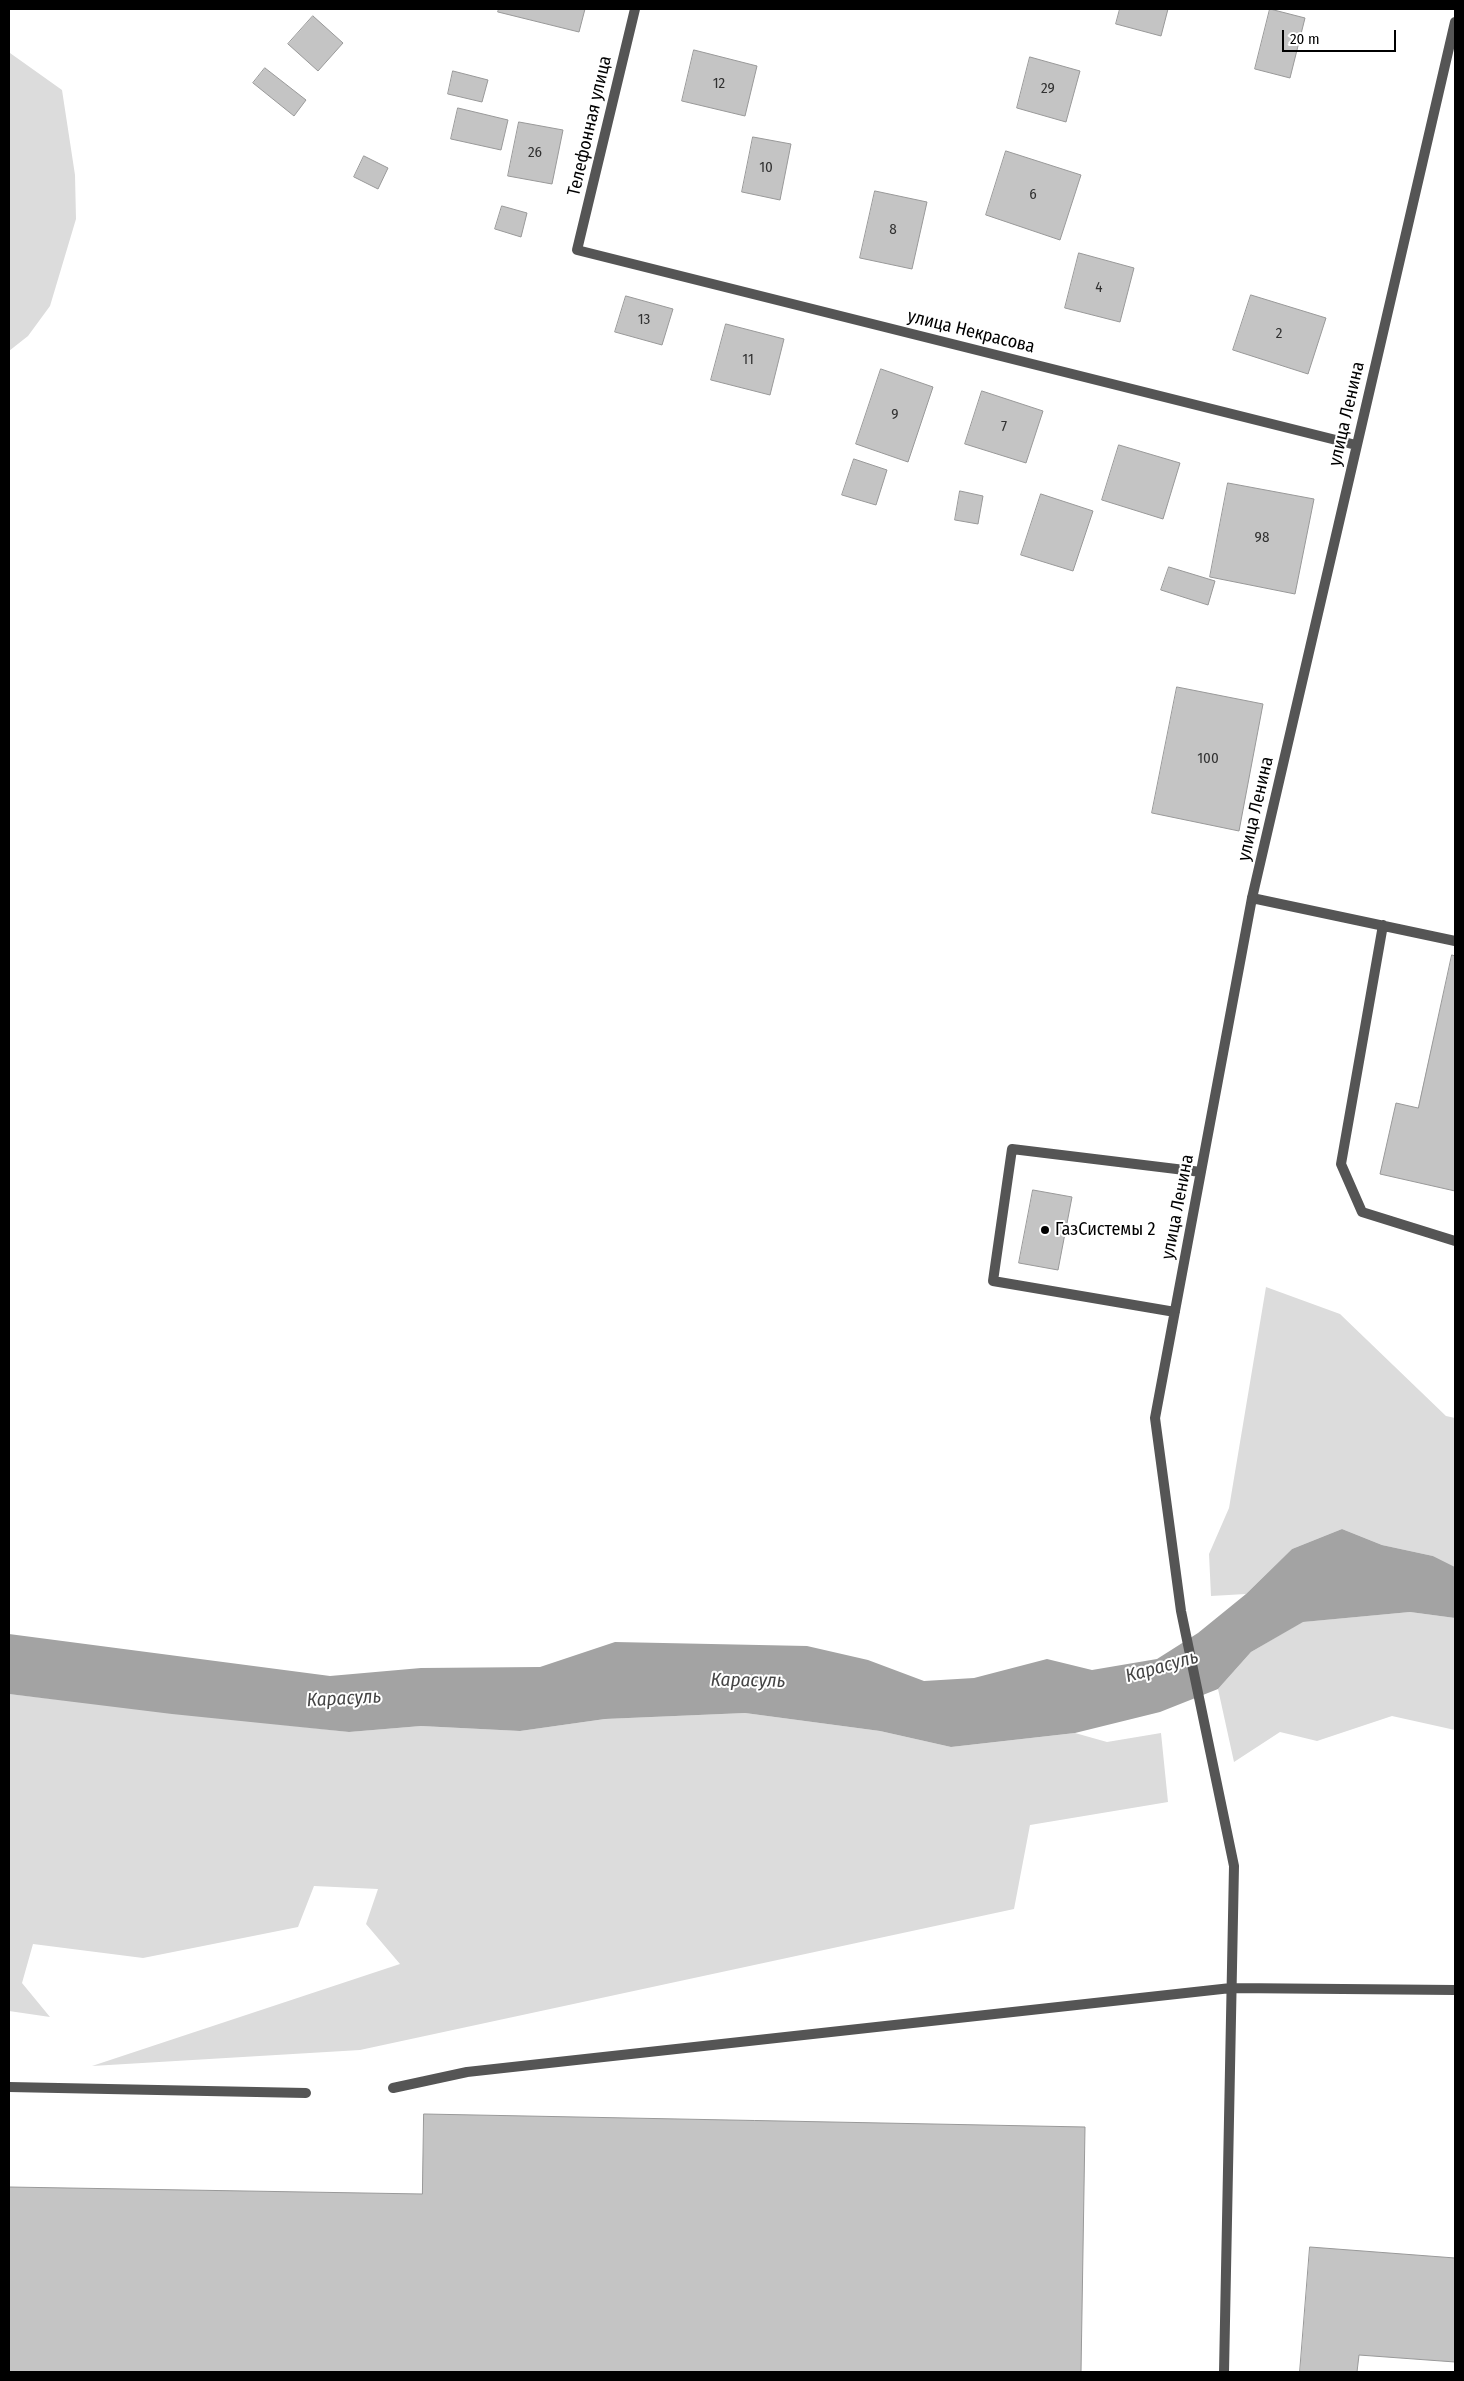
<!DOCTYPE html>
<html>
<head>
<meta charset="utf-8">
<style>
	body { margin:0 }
	#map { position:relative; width:1464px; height:2381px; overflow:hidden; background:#fff; font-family:"Fira Sans Condensed",sans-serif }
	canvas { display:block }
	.frame { position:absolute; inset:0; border:10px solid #000; pointer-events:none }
	.scale { position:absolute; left:1282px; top:30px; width:114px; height:22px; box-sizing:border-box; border:2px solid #000; border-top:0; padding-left:6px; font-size:15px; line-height:18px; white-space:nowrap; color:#000; -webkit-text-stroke:4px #fff; paint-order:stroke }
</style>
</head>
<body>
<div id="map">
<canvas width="1464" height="2381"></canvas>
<div class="frame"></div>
<div class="scale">20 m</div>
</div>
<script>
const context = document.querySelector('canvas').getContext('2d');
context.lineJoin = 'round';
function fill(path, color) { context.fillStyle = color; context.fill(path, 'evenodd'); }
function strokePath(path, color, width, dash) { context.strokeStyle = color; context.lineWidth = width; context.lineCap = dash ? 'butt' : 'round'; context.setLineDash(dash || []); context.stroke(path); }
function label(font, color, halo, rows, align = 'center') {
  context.font = font + ' "Fira Sans Condensed",sans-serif'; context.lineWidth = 4; context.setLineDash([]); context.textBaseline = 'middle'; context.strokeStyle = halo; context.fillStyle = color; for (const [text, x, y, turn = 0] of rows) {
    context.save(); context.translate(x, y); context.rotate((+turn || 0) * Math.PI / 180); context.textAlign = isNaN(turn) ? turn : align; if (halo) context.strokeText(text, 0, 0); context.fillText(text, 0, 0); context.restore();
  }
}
fill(new Path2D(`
	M 10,53 L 62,90 L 75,175 L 76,219 L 50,306 L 28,336 L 9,351 Z
	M 1266,1287 L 1340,1314 L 1446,1416 L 1455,1418 L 1455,1567 L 1433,1556 L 1382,1545 L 1342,1529 L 1292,1549 L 1246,1594 L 1211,1596 L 1209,1554 L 1229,1508 Z
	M 1410,1612 L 1455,1618 L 1455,1730 L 1392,1716 L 1317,1741 L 1280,1732 L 1234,1762 L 1218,1689 L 1251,1652 L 1302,1622 Z
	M 9,1694 L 349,1732 L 421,1726 L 520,1731 L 605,1719 L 745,1713 L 880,1731 L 951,1747 L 1075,1733 L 1107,1742 L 1161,1733 L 1168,1802 L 1030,1825 L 1014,1909 L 360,2050 L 92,2066 L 400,1964 L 366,1924 L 378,1889 L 314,1886 L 298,1927 L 143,1958 L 33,1944 L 22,1983 L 50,2017 L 9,2011 Z`), '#dcdcdc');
fill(new Path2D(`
	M 1342,1529 L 1382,1545 L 1433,1556 L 1455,1567 L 1455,1618 L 1410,1612 L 1303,1622 L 1251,1652 L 1218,1689 L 1160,1712 L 1075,1733 L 951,1747 L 880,1731 L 745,1713 L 605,1719 L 520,1731 L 421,1726 L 349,1732 L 172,1714 L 9,1694 L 9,1634 L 330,1676 L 421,1668 L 540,1667 L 615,1642 L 807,1646 L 868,1660 L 924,1681 L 974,1678 L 1047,1659 L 1092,1670 L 1157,1659 L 1198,1633 L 1246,1594 L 1292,1549 Z`), '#a3a3a3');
const building = new Path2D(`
	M 499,9 L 585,9 L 579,32 L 498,12 Z
	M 1120,9 L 1168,9 L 1161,36 L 1116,24 Z
	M 1270,9 L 1305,18 L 1290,78 L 1255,69 Z
	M 313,16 L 343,43 L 318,71 L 288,44 Z
	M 694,50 L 757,66 L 745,116 L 682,101 Z
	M 1030,57 L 1080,71 L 1066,122 L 1017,108 Z
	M 265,68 L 306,100 L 294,116 L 253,83 Z
	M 453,71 L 488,80 L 482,102 L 448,94 Z
	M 458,108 L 508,120 L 501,150 L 451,139 Z
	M 519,122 L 563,130 L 552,184 L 508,176 Z
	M 753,137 L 791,144 L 780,200 L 742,192 Z
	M 1006,151 L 1081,175 L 1060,240 L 986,215 Z
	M 364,156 L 388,168 L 378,189 L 354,177 Z
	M 875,191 L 927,202 L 912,269 L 860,258 Z
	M 502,206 L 527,213 L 521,237 L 495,229 Z
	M 1079,253 L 1134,268 L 1120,322 L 1065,308 Z
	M 1251,295 L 1326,318 L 1308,374 L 1233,350 Z
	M 626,296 L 673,309 L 662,345 L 615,332 Z
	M 726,324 L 784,339 L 770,395 L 711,380 Z
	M 881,369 L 933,387 L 908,462 L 856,444 Z
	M 982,391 L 1043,411 L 1026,463 L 965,444 Z
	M 1119,445 L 1180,463 L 1163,519 L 1102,500 Z
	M 854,459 L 887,470 L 876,505 L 842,495 Z
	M 1228,483 L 1314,499 L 1295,594 L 1210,577 Z
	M 960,491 L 983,496 L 978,524 L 955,520 Z
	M 1041,494 L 1093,511 L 1073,571 L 1021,555 Z
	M 1169,567 L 1215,581 L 1208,605 L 1161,590 Z
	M 1177,687 L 1263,704 L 1239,831 L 1152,813 Z
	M 1452,955 L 1455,956 L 1455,1191 L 1380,1174 L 1396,1103 L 1418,1108 Z
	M 1033,1190 L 1072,1197 L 1058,1270 L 1019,1263 Z
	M 424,2114 L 1085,2127 L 1081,2372 L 9,2372 L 9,2187 L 422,2194 Z
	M 1310,2247 L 1455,2258 L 1455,2362 L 1359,2355 L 1357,2372 L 1300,2372 Z`);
fill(building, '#c4c4c4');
strokePath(building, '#999', 1);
strokePath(new Path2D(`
	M 1383,925 L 1341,1164 L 1362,1212 L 1455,1241
	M 1175,1312 L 993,1281 L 1012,1149 L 1201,1172
	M 9,2087 L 306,2093
	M 393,2088 L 467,2072 L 1231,1988 L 1455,1990
	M 1224,2372 L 1234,1866 L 1181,1611 L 1155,1418 L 1252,898 L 1455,941`), '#555', 10);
strokePath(new Path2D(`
	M 635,9 L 577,250 L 1356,445
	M 1252,898 L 1455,22`), '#555', 10);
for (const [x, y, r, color] of [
	[1045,1230,5,"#000"]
]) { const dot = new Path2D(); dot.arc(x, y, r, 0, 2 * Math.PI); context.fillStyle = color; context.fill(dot); strokePath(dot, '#fff', 2); }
label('15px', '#313131', null, [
	["12",719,84],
	["29",1048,89],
	["26",535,153],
	["10",766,168],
	["6",1033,195],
	["8",893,230],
	["4",1099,288],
	["13",644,320],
	["2",1279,334],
	["11",748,360],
	["9",895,415],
	["7",1004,427],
	["98",1262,538],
	["100",1208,759]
]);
label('18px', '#000', '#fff', [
	["Телефонная улица",590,126,-77],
	["улица Некрасова",971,332,14],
	["улица Ленина",1347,414,-77],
	["улица Ленина",1256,809,-77],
	["улица Ленина",1178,1207,-79]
]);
label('18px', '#000', '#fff', [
	["ГазСистемы 2",1055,1230]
], 'left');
label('italic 19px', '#444', '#fff', [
	["Карасуль",1162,1667,-16],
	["Карасуль",748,1681,1],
	["Карасуль",344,1699,-3]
]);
</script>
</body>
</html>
